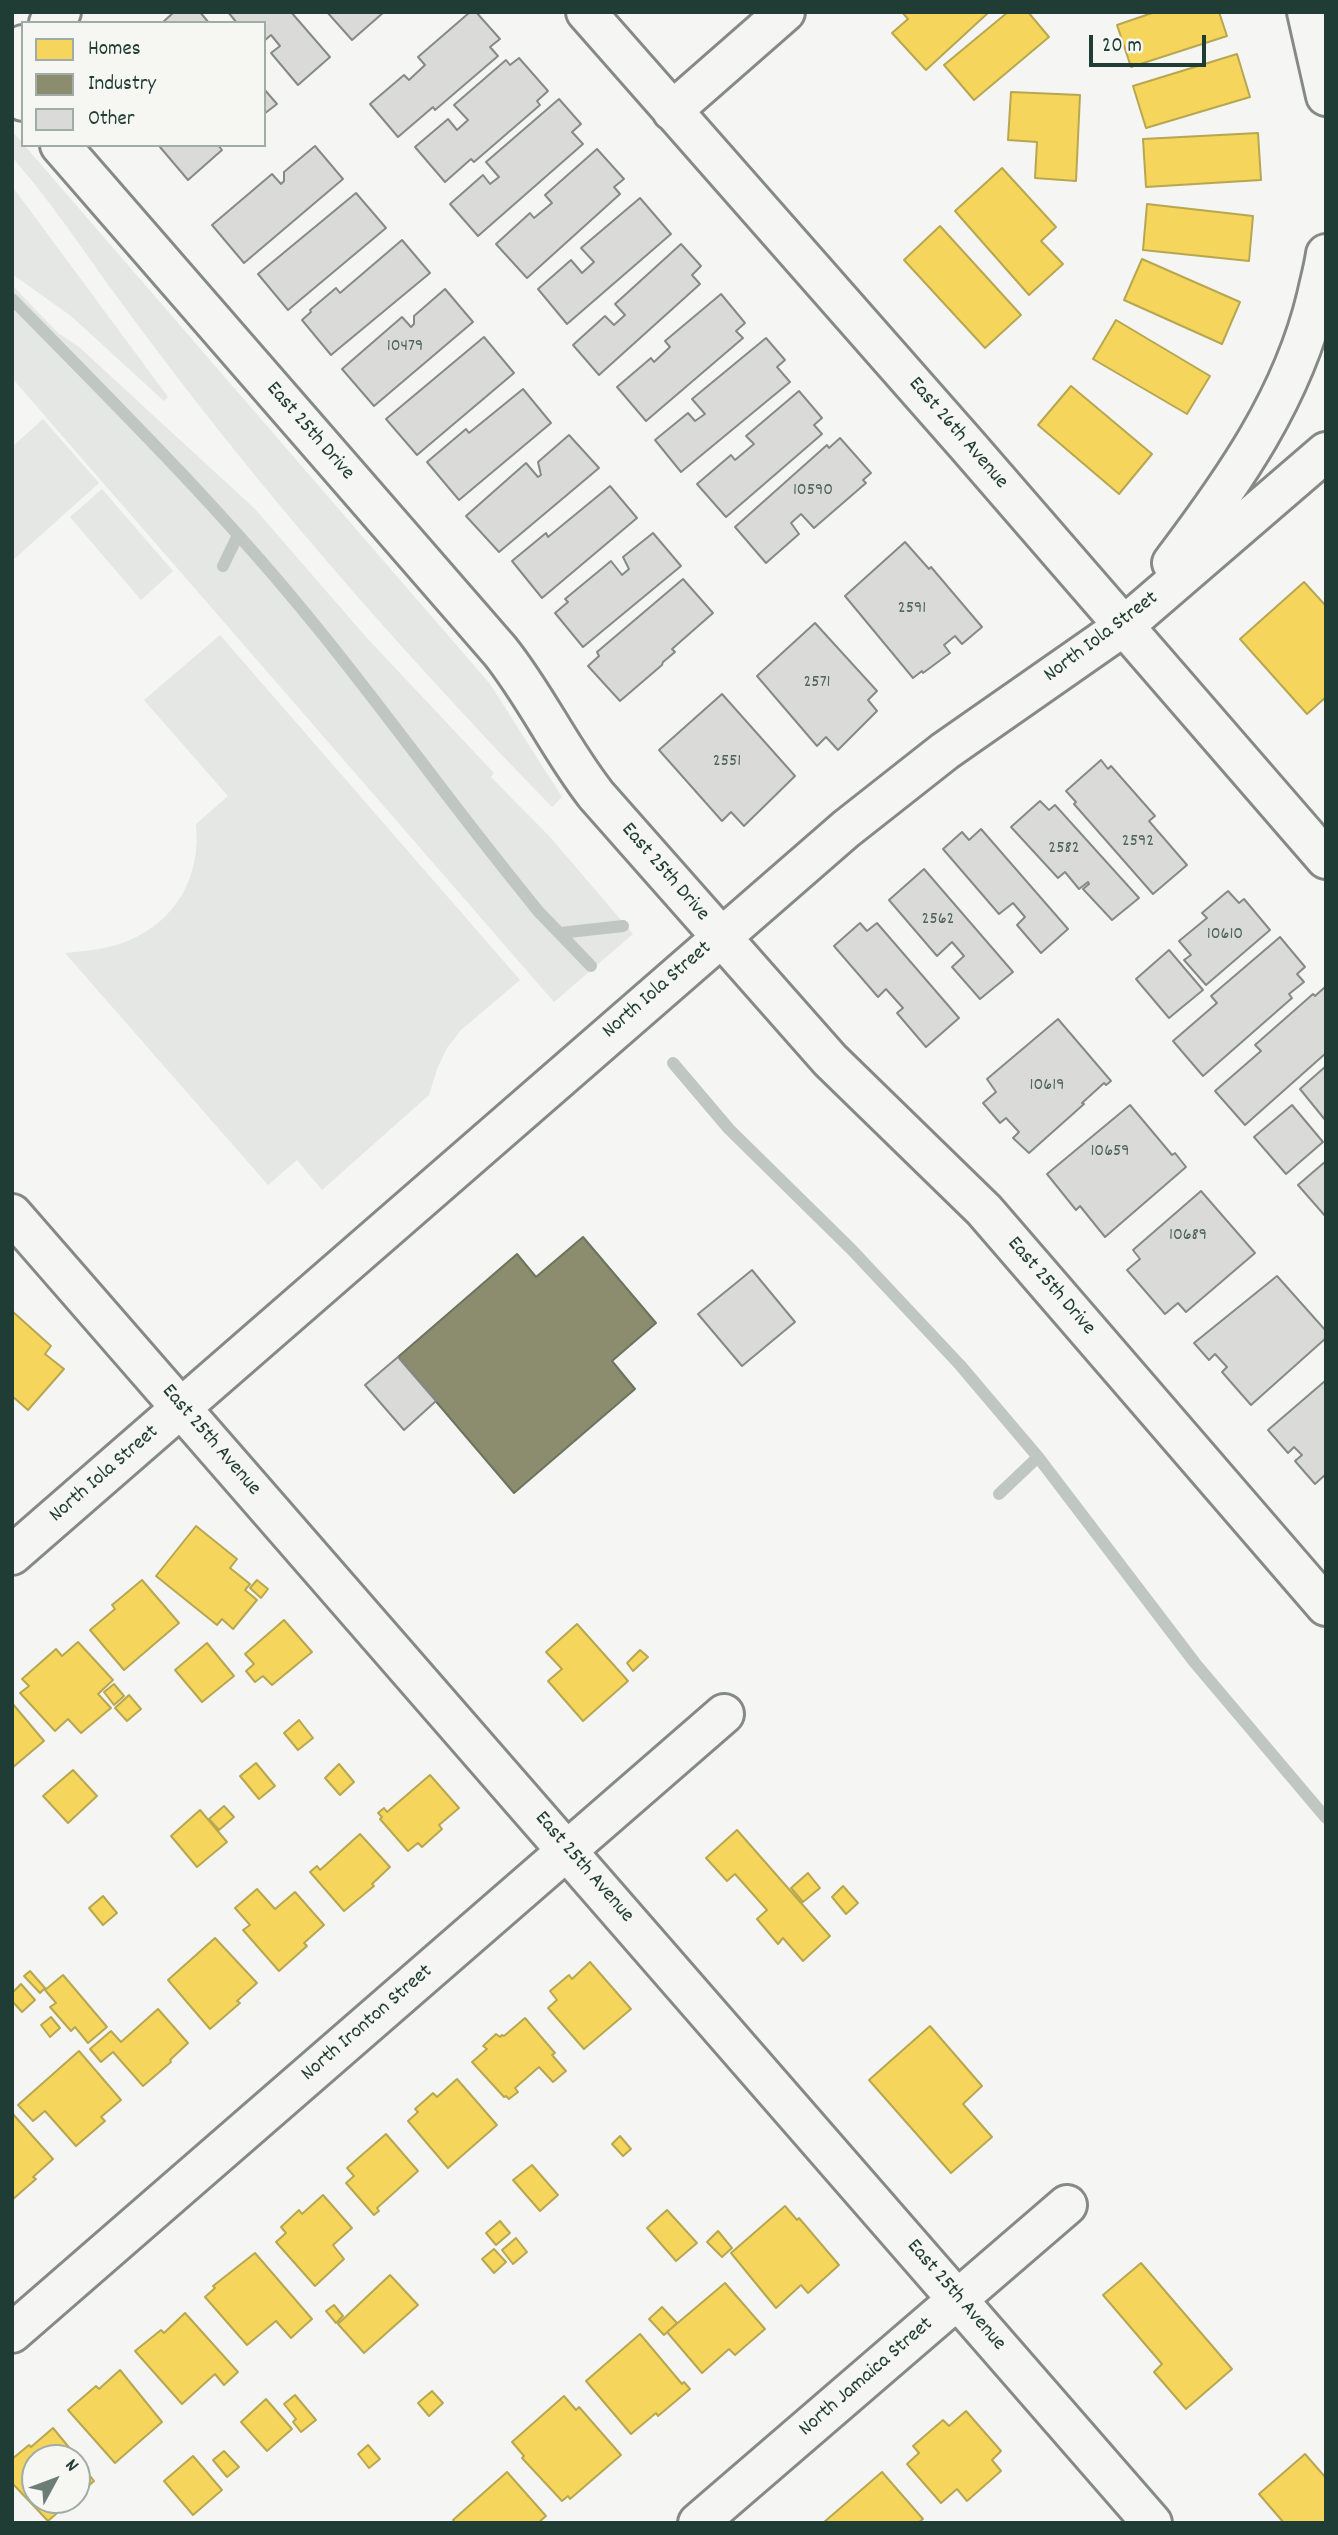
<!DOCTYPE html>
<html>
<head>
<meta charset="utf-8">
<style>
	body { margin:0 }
	#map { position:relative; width:1338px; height:2535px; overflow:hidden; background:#f5f5f3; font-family:Dekko,sans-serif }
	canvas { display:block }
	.frame { position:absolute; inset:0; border:14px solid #1f3d34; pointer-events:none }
	.legend { position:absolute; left:21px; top:21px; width:245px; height:126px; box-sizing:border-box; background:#f6f6f2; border:2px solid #a0aca6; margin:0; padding:9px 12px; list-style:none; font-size:21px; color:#1f3d34 }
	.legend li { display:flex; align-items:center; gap:14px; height:35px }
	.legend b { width:35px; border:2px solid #a0aca6 }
	.north { position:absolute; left:21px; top:2444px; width:70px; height:70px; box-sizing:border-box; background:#f6f6f2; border:2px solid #a0aca6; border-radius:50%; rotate:49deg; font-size:19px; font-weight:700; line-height:28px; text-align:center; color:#1f3d34 }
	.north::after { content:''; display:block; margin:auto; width:24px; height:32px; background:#6a7d77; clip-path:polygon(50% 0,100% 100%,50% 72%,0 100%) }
	.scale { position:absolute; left:1089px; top:35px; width:117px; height:32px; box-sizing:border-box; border:4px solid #1f3d34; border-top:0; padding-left:9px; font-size:21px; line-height:24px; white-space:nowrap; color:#1f3d34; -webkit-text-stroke:5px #f6f6f2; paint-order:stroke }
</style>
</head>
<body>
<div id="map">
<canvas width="1338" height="2535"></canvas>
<div class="frame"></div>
<ul class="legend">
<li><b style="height:19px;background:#f6d55c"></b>Homes</li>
<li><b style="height:19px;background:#8c8c6e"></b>Industry</li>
<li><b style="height:19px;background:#dadbd9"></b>Other</li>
</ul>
<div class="north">N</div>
<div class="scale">20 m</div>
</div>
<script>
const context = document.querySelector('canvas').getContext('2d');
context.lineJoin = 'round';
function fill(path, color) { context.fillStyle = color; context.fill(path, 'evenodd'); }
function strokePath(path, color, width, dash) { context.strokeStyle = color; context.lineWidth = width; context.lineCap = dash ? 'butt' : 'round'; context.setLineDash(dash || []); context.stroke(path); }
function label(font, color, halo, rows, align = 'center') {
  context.font = font + ' Dekko,sans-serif'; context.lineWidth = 7; context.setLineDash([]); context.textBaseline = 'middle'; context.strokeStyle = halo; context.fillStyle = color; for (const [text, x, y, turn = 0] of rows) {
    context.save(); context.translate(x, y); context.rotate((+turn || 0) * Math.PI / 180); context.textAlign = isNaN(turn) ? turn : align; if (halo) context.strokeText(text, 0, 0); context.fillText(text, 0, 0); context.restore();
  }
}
fill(new Path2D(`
	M 12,131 L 490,684 L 562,797 L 552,807 C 380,630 219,443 77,241 C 63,221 48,201 33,182 C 27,174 18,166 13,157 C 10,150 12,138 12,131 Z
	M 12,186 L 168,397 L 164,401 L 71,316 L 12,274 Z
	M 12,285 L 58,333 L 79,347 L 255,509 L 366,637 L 494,773 L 491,777 L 550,837 L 633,934 L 554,1002 L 12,378 Z
	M 43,419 L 99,483 L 12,561 L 12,447 Z
	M 102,489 L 173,571 L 141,600 L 70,517 Z
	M 220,635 L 520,980 L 461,1030 L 447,1048 L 437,1069 L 429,1095 L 322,1190 L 297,1160 L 268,1185 L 65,953 C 86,951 109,949 128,941 C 177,920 201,876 196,824 L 228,796 L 144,700 Z`), '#e4e7e3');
const homes = new Path2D(`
	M 902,12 L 989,12 L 926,70 L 892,33 L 908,19 Z
	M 1008,12 L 1028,12 L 1049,37 L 974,100 L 944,65 Z
	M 1155,12 L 1219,12 L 1227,36 L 1131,67 L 1117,25 Z
	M 1237,54 L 1250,97 L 1146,128 L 1133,86 Z
	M 1011,92 L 1080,95 L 1076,181 L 1035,178 L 1037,142 L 1008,140 Z
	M 1258,133 L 1261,180 L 1146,187 L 1143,139 Z
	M 1002,168 L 1056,227 L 1041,241 L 1063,264 L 1029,295 L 955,211 Z
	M 1147,204 L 1253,216 L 1249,261 L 1143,250 Z
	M 940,226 L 1021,315 L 985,348 L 904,260 Z
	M 1142,259 L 1240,302 L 1222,344 L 1124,300 Z
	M 1116,320 L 1210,376 L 1187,414 L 1093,359 Z
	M 1071,386 L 1152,454 L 1119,494 L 1038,425 Z
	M 1304,582 L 1326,606 L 1326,697 L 1307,714 L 1240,639 Z
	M 12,1311 L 51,1346 L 45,1354 L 64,1369 L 28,1410 L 12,1396 Z
	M 196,1526 L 237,1559 L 230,1568 L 250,1584 L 245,1590 L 257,1600 L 233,1629 L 222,1619 L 217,1625 L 156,1576 Z
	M 142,1580 L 179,1623 L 124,1670 L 90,1630 L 115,1609 L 112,1605 Z
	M 257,1580 L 268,1589 L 261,1598 L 250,1588 Z
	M 284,1620 L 312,1652 L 272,1685 L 263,1676 L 255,1682 L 246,1671 L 254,1664 L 245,1654 Z
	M 577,1624 L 628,1681 L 583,1721 L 548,1681 L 562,1669 L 546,1652 Z
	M 78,1642 L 113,1680 L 98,1694 L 111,1708 L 81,1733 L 68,1719 L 55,1731 L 20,1693 L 29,1686 L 22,1679 L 56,1649 L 62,1656 Z
	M 207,1643 L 234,1676 L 202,1702 L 175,1670 Z
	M 640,1650 L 648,1657 L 633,1671 L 627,1663 Z
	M 114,1684 L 124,1696 L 114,1705 L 104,1692 Z
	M 129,1695 L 141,1709 L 127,1721 L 115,1708 Z
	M 12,1703 L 44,1741 L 12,1768 Z
	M 299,1720 L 313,1738 L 298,1750 L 284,1733 Z
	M 256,1763 L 275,1786 L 259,1799 L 240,1776 Z
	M 339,1764 L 354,1782 L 340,1795 L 325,1778 Z
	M 73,1770 L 97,1796 L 68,1823 L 43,1796 Z
	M 430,1775 L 459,1808 L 439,1825 L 442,1829 L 422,1847 L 418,1843 L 408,1851 L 380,1819 L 382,1817 L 378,1813 L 384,1808 L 387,1812 Z
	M 224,1806 L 234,1817 L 219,1830 L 209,1819 Z
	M 200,1810 L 227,1842 L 197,1867 L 171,1836 Z
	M 737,1830 L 830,1936 L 803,1961 L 783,1938 L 778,1944 L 757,1919 L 767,1910 L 735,1874 L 727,1881 L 706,1858 Z
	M 360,1834 L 390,1867 L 372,1884 L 374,1886 L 344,1911 L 310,1872 L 317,1866 L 320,1870 Z
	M 808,1873 L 820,1888 L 803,1902 L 791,1888 Z
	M 843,1886 L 858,1903 L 846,1914 L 832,1897 Z
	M 257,1889 L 275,1909 L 295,1892 L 324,1925 L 304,1943 L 307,1946 L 279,1971 L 243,1930 L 250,1925 L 235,1908 Z
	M 103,1896 L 117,1913 L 103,1925 L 89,1908 Z
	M 215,1938 L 257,1983 L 237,2001 L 240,2003 L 210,2029 L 168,1980 Z
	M 590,1962 L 631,2009 L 584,2049 L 548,2008 L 557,2000 L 550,1991 L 569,1975 L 572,1979 Z
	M 30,1971 L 45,1988 L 40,1993 L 24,1976 Z
	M 63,1975 L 107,2027 L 88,2043 L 75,2027 L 71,2031 L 50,2007 L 56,2003 L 45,1990 Z
	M 21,1984 L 35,2000 L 22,2012 L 12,2001 L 12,1993 Z
	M 158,2009 L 188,2043 L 170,2060 L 171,2062 L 143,2086 L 113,2052 L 101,2062 L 90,2049 L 111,2031 L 121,2042 Z
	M 51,2017 L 60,2028 L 50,2037 L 41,2025 Z
	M 525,2018 L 555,2053 L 552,2055 L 566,2071 L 553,2082 L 539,2067 L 515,2088 L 518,2092 L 509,2099 L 506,2096 L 504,2097 L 472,2062 L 487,2049 L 483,2046 L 496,2034 L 500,2037 L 502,2035 L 504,2036 Z
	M 930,2026 L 982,2086 L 963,2104 L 992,2137 L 951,2173 L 869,2080 Z
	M 79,2051 L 121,2100 L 101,2117 L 105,2121 L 76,2146 L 45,2111 L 33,2121 L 18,2105 Z
	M 457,2079 L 497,2125 L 448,2168 L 408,2121 L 418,2112 L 415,2109 L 433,2093 L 437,2097 Z
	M 12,2113 L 53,2159 L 33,2177 L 36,2179 L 12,2200 Z
	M 386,2134 L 418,2171 L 377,2208 L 379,2211 L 374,2215 L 346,2183 L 354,2176 L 347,2168 Z
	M 620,2136 L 631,2149 L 623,2156 L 612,2144 Z
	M 532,2165 L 558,2195 L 540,2211 L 513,2180 Z
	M 323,2195 L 352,2228 L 333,2245 L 344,2259 L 315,2286 L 276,2242 L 286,2233 L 281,2227 L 299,2210 L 302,2214 Z
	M 785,2206 L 797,2220 L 799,2218 L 839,2265 L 808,2293 L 801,2285 L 776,2308 L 731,2253 Z
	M 667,2210 L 697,2243 L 676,2261 L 647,2228 Z
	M 500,2221 L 510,2233 L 496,2245 L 486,2233 Z
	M 718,2231 L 732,2248 L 722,2257 L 707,2242 Z
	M 516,2238 L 527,2252 L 513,2264 L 502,2250 Z
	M 494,2249 L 506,2262 L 494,2273 L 482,2259 Z
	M 255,2253 L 312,2319 L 291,2338 L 276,2321 L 247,2345 L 205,2297 L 215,2288 L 213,2286 Z
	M 1141,2263 L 1232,2369 L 1186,2409 L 1154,2372 L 1162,2364 L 1103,2295 Z
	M 390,2275 L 418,2305 L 364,2353 L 338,2324 Z
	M 725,2283 L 765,2329 L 735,2355 L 729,2349 L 702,2373 L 667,2332 Z
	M 334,2305 L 343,2316 L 336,2323 L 326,2311 Z
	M 662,2307 L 677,2323 L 664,2335 L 649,2319 Z
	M 185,2313 L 238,2372 L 224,2385 L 215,2374 L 182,2404 L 135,2351 L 161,2330 L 164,2333 Z
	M 640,2334 L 682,2384 L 684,2382 L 690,2389 L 658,2416 L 656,2413 L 631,2434 L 586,2381 Z
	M 120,2370 L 162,2422 L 115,2463 L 68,2410 L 96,2386 L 99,2389 Z
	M 432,2391 L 443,2403 L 429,2416 L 418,2403 Z
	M 295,2395 L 316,2420 L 301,2432 L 293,2422 L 296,2419 L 284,2404 Z
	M 564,2396 L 576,2410 L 579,2407 L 621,2455 L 570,2499 L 568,2496 L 562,2501 L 522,2458 L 524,2456 L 512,2442 Z
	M 266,2399 L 292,2429 L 267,2451 L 241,2422 Z
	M 966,2411 L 1001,2451 L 992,2460 L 1001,2471 L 967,2501 L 957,2489 L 941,2503 L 907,2464 L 919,2453 L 913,2446 L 943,2420 L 949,2426 Z
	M 53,2428 L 81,2462 L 80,2463 L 94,2481 L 77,2496 L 77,2458 L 35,2458 L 35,2500 L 72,2500 L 48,2521 L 12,2483 L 12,2459 L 29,2445 L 31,2447 Z
	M 368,2445 L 380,2459 L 369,2468 L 358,2454 Z
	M 224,2451 L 239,2467 L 227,2477 L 213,2460 Z
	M 1305,2454 L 1326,2478 L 1326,2523 L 1284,2523 L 1259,2494 Z
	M 193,2456 L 222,2490 L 193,2515 L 164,2481 Z
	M 507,2472 L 546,2516 L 538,2523 L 455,2523 L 453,2520 Z
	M 882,2472 L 923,2519 L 918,2523 L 823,2523 Z`);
fill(homes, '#f6d55c');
strokePath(homes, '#b6a750', 2);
const industry = new Path2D(`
	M 583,1237 L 656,1323 L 612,1361 L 635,1389 L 514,1493 L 398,1357 L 517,1254 L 536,1277 Z`);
fill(industry, '#8c8c6e');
strokePath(industry, '#6b745d', 2);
strokePath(new Path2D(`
	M 12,299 C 111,400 211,499 301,608 C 372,693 436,784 506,871 L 538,911 L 591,966
	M 223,566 L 238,535
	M 560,933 L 623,926
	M 673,1063 L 729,1129 L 852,1250 L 960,1365 L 1038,1457 L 1195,1663 L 1326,1818
	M 999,1494 L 1038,1457`), '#c0c7c3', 12);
const building = new Path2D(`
	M 174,12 L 200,12 L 209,23 L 162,23 Z
	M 228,12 L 291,12 L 330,57 L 298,85 L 271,53 L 280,46 L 271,35 L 264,41 L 264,23 L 237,23 Z
	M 327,12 L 384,12 L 352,40 Z
	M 470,12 L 476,12 L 500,39 L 490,47 L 498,56 L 435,110 L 433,107 L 398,137 L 370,104 L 404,75 L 409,80 L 425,65 L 418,57 Z
	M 519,58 L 548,91 L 537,101 L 540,105 L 474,162 L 471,159 L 445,182 L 415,147 L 448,119 L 457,130 L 468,120 L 454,105 L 506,60 L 510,65 Z
	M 264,89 L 277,104 L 264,114 Z
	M 559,99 L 581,124 L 572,132 L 583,144 L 478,236 L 450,204 L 483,175 L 490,184 L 499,177 L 486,162 Z
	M 161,145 L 218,145 L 222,150 L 188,180 L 160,147 Z
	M 315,146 L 343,179 L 244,263 L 212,225 L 272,174 L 281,184 L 284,181 L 284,172 Z
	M 597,149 L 624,179 L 614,187 L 620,194 L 527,278 L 496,244 L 530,213 L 534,218 L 552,203 L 545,195 Z
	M 356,193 L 386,228 L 288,310 L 258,274 Z
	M 640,198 L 671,234 L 567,324 L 538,289 L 571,260 L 582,273 L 594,262 L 581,248 Z
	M 402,240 L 430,273 L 331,355 L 302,320 L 311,312 L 310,310 L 336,288 L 340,293 Z
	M 681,244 L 701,266 L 692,275 L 700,284 L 599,375 L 573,345 L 605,316 L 614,325 L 625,315 L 615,304 Z
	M 445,289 L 473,322 L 374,406 L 342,369 L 402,317 L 411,327 L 414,324 L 414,316 Z
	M 721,294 L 745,323 L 736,331 L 743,338 L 646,421 L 617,387 L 651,358 L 654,362 L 670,347 L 665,341 Z
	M 484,337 L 514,373 L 417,455 L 386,419 Z
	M 766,338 L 785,360 L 777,367 L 790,382 L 681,472 L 655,440 L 688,413 L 695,421 L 705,414 L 692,399 Z
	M 523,389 L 551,423 L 459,500 L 427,462 L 466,429 L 469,433 Z
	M 799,391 L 822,418 L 814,425 L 822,434 L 726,517 L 697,484 L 731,455 L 735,460 L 754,444 L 746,436 Z
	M 569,435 L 599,468 L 499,552 L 466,516 L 526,463 L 538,477 L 541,475 L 538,462 Z
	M 840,438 L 871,473 L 863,480 L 866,483 L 814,528 L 801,514 L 791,523 L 799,534 L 766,563 L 735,527 L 827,445 L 829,448 Z
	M 610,486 L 637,518 L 542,598 L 512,561 L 546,533 L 548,537 Z
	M 653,533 L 681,566 L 583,647 L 555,613 L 568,602 L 565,599 L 611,561 L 622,575 L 629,569 L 623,557 Z
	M 905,542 L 929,569 L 931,567 L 982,627 L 962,644 L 955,636 L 944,645 L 950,653 L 923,673 L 922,671 L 913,678 L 845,596 Z
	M 683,579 L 713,613 L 672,649 L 675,652 L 663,662 L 662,665 L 620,701 L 588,666 L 599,656 L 597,652 Z
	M 815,623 L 877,691 L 868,700 L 877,711 L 838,750 L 826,737 L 817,746 L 757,676 Z
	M 722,694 L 795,776 L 744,826 L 731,812 L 722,821 L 659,750 Z
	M 1101,760 L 1108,769 L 1111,766 L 1155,816 L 1149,821 L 1187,865 L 1153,894 L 1074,804 L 1076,802 L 1066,791 Z
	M 1040,801 L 1049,810 L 1055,805 L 1139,898 L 1112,920 L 1083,889 L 1089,884 L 1088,882 L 1079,889 L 1065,872 L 1058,878 L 1011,827 Z
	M 981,829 L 1068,929 L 1041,953 L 1017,925 L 1025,917 L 1013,903 L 999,914 L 943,849 L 962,832 L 969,840 Z
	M 924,869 L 1013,972 L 980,999 L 952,967 L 964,956 L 952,942 L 937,956 L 889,900 Z
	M 1228,891 L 1239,903 L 1244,899 L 1270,930 L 1206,985 L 1184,960 L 1191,955 L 1179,941 L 1207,918 L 1202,913 Z
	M 860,923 L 867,931 L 877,923 L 959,1018 L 926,1047 L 897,1013 L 903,1008 L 886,989 L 878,997 L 834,946 Z
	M 1280,937 L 1305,967 L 1297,974 L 1304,982 L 1289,994 L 1292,998 L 1203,1076 L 1173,1041 L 1217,1003 L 1211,996 Z
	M 1169,950 L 1203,990 L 1169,1018 L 1136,979 Z
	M 1325,987 L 1326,1053 L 1245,1125 L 1215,1091 L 1261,1051 L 1255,1045 L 1313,994 L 1315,996 Z
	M 1058,1019 L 1111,1081 L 1106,1085 L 1104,1083 L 1082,1103 L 1084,1104 L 1029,1153 L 1013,1138 L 1019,1132 L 1006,1118 L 1000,1123 L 983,1103 L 996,1092 L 987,1079 Z
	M 1326,1066 L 1326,1121 L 1300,1089 Z
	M 1130,1105 L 1172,1155 L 1175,1153 L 1186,1167 L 1105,1237 L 1080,1206 L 1076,1210 L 1047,1174 Z
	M 1292,1105 L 1323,1142 L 1286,1174 L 1254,1137 Z
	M 1326,1161 L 1326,1217 L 1298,1185 Z
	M 1201,1191 L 1255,1253 L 1186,1312 L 1178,1303 L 1165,1314 L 1127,1270 L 1140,1259 L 1133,1250 Z
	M 752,1270 L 795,1322 L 742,1366 L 698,1314 Z
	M 1277,1276 L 1326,1331 L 1326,1338 L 1251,1405 L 1222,1372 L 1227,1367 L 1215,1354 L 1209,1360 L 1194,1343 Z
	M 398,1357 L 436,1401 L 404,1430 L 365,1385 Z
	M 1325,1381 L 1326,1474 L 1315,1484 L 1295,1461 L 1302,1455 L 1294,1447 L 1288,1453 L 1268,1430 Z`);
fill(building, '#dadbd9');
strokePath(building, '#858a88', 2);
const minor = new Path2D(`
	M 586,12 L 967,445 L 1326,859
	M 1307,12 L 1326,96
	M 49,23 L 61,12
	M 12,54 L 23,45
	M 12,87 L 23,101
	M 672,111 L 785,12
	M 60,145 L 500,651 C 536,696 560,749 596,795 L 830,1060 L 984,1210 L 1326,1606
	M 1172,563 C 1234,481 1293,397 1317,296 C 1320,282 1324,268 1326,254
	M 12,1214 L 1152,2523
	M 12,1555 L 846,829 L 945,751 L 1124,626 L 1326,452
	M 12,2333 L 724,1714
	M 698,2523 L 1067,2205`);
strokePath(minor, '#858a88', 44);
strokePath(minor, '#f5f5f3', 38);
label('18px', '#4e645d', null, [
	["10479",405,348],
	["10590",813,492],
	["2591",912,610],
	["2571",817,684],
	["2551",727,763],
	["2592",1138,843],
	["2582",1064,850],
	["2562",938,921],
	["10610",1225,936],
	["10619",1047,1087],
	["10659",1110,1153],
	["10689",1188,1237]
]);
label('21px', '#1f3d34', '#f6f6f2', [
	["East 25th Drive",309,432,49],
	["East 26th Avenue",957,434,49],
	["North Iola Street",1102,638,-37],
	["East 25th Drive",664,873,49],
	["North Iola Street",658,991,-41],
	["East 25th Drive",1050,1287,49],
	["East 25th Avenue",210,1441,49],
	["North Iola Street",105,1475,-41],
	["East 25th Avenue",583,1868,49],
	["North Ironton Street",368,2024,-41],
	["East 25th Avenue",955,2296,49],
	["North Jamaica Street",867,2378,-41]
]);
</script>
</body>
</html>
